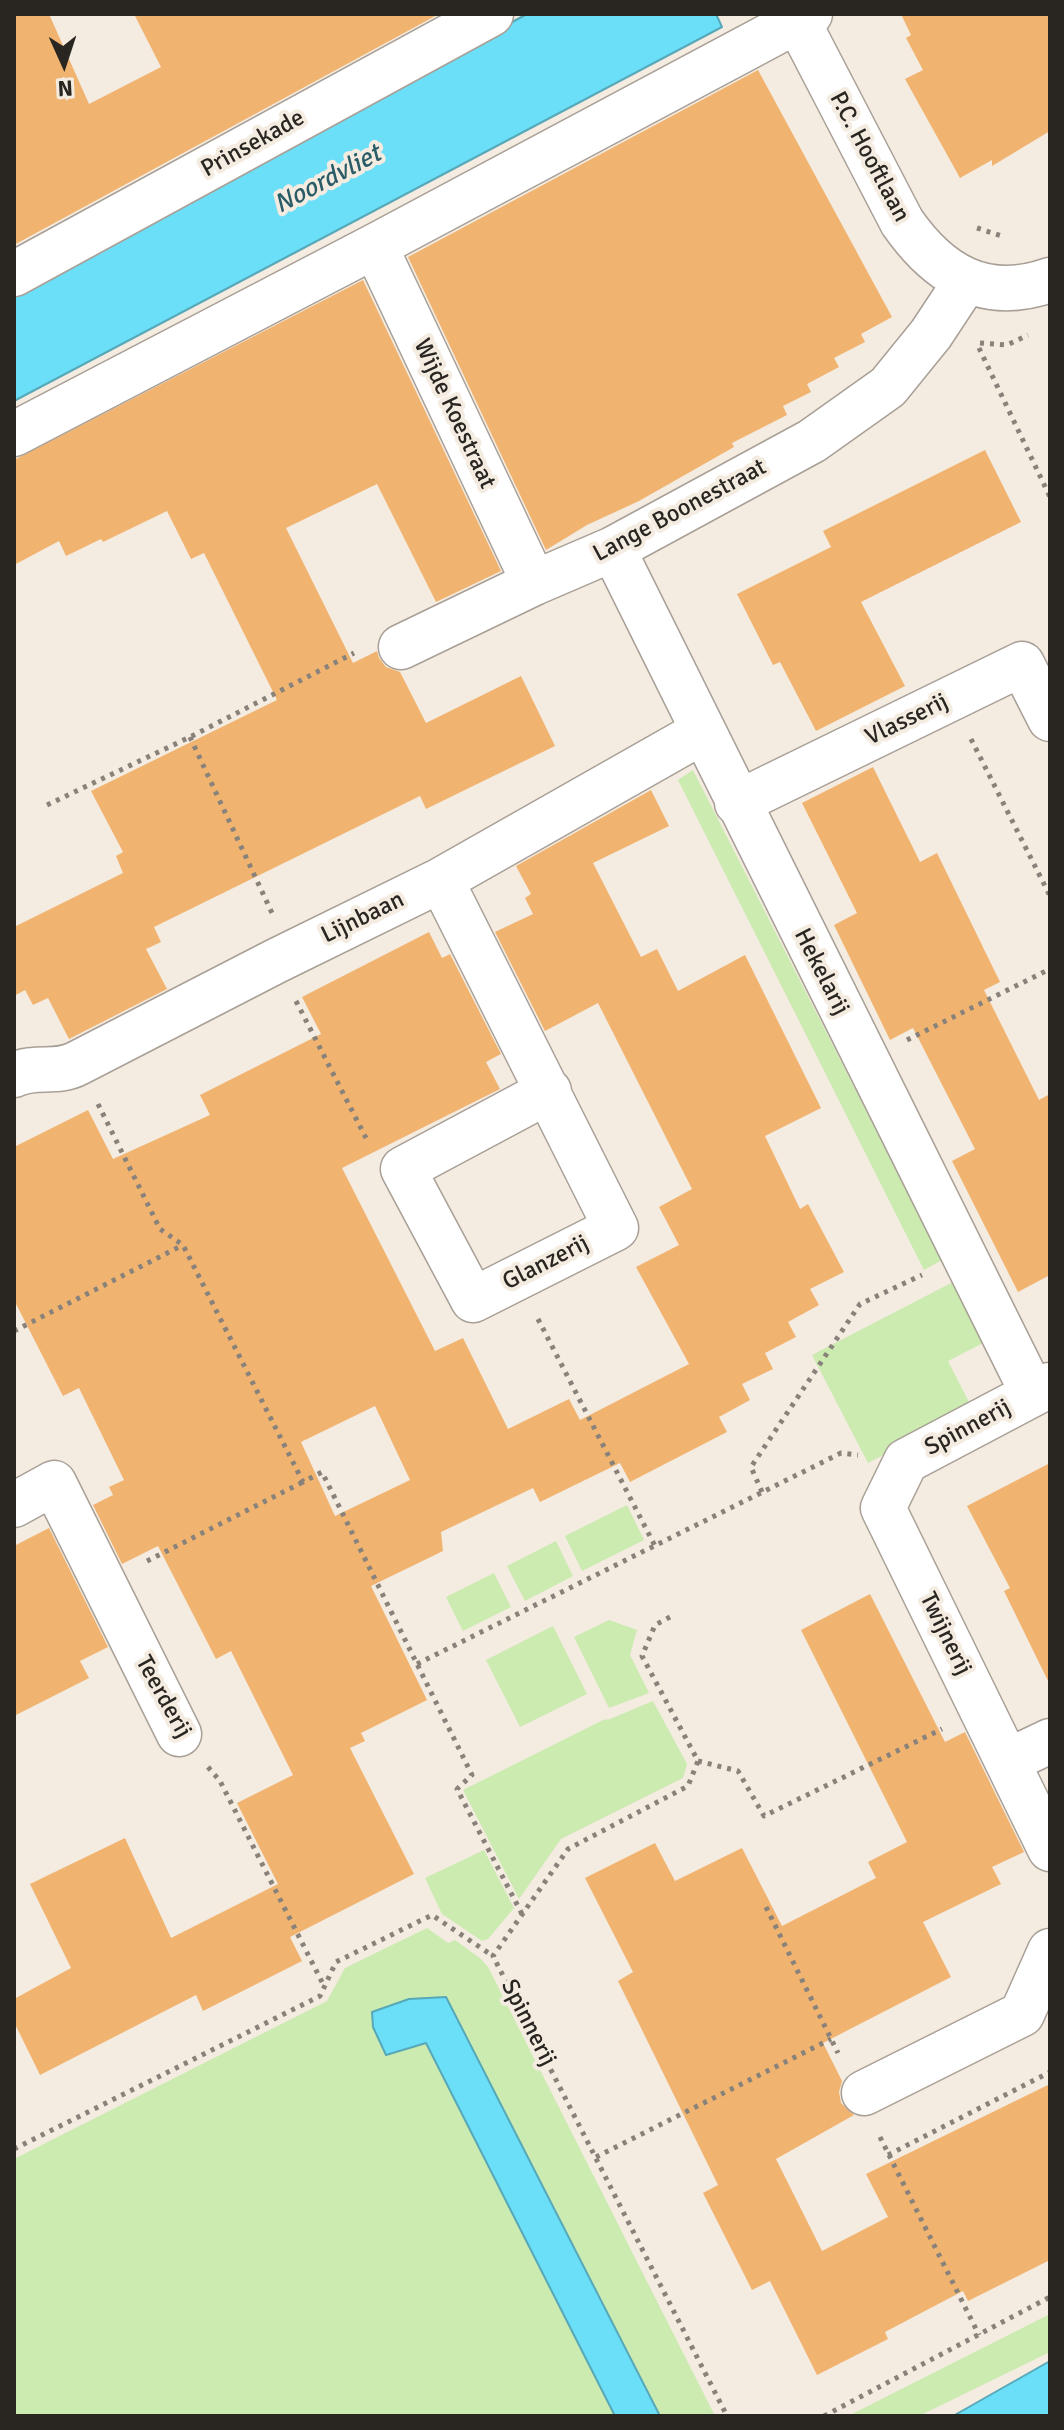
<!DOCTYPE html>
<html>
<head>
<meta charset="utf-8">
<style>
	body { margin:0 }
	#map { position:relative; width:1064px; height:2430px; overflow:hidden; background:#f4ebe1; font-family:Signika,sans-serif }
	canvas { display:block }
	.frame { position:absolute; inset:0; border:16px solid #292622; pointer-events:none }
	.north { position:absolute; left:24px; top:24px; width:80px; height:80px; -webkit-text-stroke:6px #f4ebe1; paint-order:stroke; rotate:177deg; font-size:22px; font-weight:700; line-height:32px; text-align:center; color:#292622 }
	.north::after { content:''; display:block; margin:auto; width:28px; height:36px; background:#292622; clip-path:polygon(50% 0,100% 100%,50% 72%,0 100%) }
</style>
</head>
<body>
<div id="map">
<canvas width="1064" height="2430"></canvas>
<div class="frame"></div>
<div class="north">N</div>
</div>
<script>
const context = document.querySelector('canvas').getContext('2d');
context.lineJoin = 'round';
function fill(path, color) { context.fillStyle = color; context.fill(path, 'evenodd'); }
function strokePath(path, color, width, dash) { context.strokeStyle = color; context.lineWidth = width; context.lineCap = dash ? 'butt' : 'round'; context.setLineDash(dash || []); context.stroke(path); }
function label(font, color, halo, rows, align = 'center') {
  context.font = font + ' Signika,sans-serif'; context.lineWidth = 8; context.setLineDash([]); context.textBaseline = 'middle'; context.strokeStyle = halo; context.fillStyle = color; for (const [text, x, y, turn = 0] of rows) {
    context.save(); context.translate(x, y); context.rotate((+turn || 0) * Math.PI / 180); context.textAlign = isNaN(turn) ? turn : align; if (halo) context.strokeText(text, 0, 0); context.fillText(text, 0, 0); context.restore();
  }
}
fill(new Path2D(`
	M 693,770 L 942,1260 L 924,1270 L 678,780 Z
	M 955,1281 L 987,1341 L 948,1361 L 972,1408 L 868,1463 L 812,1355 Z
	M 627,1505 L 644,1540 L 582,1571 L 565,1536 Z
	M 556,1541 L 573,1576 L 525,1601 L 507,1566 Z
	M 494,1573 L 511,1607 L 463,1631 L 446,1597 Z
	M 609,1620 L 637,1630 L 630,1655 L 649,1693 L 609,1708 L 574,1637 Z
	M 553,1626 L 587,1694 L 520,1727 L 486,1660 Z
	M 653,1701 L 687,1764 L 683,1778 L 561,1839 L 519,1899 L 463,1790 L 603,1720 L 610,1719 Z
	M 484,1850 L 514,1908 L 488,1939 L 482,1941 L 442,1914 L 425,1878 Z
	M 427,1928 L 448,1943 L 455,1940 L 481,1959 L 488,1967 L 715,2416 L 660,2416 L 446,1997 L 429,2022 L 631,2416 L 14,2416 L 14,2159 L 327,2001 L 345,1968 Z
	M 1050,2314 L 1050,2352 L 919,2416 L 848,2416 Z`), '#cbebb0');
const water = new Path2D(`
	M 527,14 L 716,14 L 722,27 L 14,401 L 14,291 Z
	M 446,1997 L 660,2416 L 615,2416 L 426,2043 L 386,2055 L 373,2027 L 372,2012 L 409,1999 Z
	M 1050,2361 L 1050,2416 L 953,2416 Z`);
fill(water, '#6bdff8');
strokePath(water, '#57a8b8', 2);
fill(new Path2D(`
	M 14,14 L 49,14 L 89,104 L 161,67 L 134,14 L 439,14 L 14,245 Z
	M 901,14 L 1050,14 L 1050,131 L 992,166 L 992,160 L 960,178 L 905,79 L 923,70 L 906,38 L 911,35 Z
	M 758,70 L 892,317 L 861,334 L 865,342 L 834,358 L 839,367 L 807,384 L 811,392 L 783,406 L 787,415 L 732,443 L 734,447 L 639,501 L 587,525 L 546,550 L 408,257 Z
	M 363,280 L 501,571 L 436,602 L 377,484 L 286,528 L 353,663 L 377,651 L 379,658 L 386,667 L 400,672 L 426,723 L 521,676 L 555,746 L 426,809 L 420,796 L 154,927 L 161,942 L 146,949 L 167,989 L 69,1039 L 48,998 L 33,1005 L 25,990 L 14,996 L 14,927 L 123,873 L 116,856 L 123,852 L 91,791 L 277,700 L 204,553 L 191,559 L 167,511 L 103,542 L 101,539 L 66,556 L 59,541 L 14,565 L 14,460 Z
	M 985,450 L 1021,522 L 861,602 L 905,686 L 816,731 L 780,662 L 773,665 L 737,594 L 831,547 L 823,531 Z
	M 873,767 L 920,862 L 937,853 L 1000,982 L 984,990 L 1039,1100 L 1050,1094 L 1050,1275 L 1018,1292 L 952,1161 L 975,1149 L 913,1028 L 890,1040 L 834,925 L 857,913 L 802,803 Z
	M 651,790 L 669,826 L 593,863 L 641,957 L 657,949 L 678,991 L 745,955 L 821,1108 L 765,1136 L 800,1209 L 808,1204 L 844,1272 L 810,1289 L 819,1305 L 788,1322 L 796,1337 L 765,1353 L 773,1369 L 742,1384 L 750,1400 L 719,1417 L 727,1432 L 630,1482 L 620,1463 L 540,1502 L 533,1488 L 441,1532 L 443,1551 L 371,1586 L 427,1700 L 361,1733 L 365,1741 L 350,1748 L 414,1874 L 290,1937 L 302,1961 L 203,2011 L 196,1995 L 40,2075 L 14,2022 L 14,1999 L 71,1968 L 30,1884 L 125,1838 L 171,1938 L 278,1884 L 237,1803 L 293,1775 L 231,1651 L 216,1659 L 158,1546 L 122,1564 L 93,1505 L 113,1495 L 109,1487 L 124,1480 L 79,1388 L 63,1396 L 14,1300 L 14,1147 L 88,1110 L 113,1159 L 210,1115 L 200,1095 L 321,1034 L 302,997 L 429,932 L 442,958 L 450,954 L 501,1054 L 486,1062 L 500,1089 L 342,1168 L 435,1351 L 463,1338 L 508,1429 L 569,1399 L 580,1420 L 689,1364 L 636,1267 L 679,1245 L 659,1207 L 692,1189 L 598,1003 L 545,1031 L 495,932 L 533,914 L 525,898 L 531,894 L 516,866 ZM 375,1406 L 410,1480 L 335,1516 L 301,1442 Z
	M 1050,1463 L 1050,1685 L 1004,1591 L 1010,1588 L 967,1506 Z
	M 49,1528 L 108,1647 L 80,1661 L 89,1678 L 14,1716 L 14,1546 Z
	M 870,1594 L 945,1742 L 965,1732 L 1024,1852 L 992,1867 L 1001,1884 L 923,1922 L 951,1977 L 823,2043 L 842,2081 L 839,2092 L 841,2103 L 854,2115 L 776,2159 L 822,2251 L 888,2217 L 866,2174 L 1050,2084 L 1050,2260 L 968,2301 L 963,2291 L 885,2332 L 888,2339 L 817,2375 L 770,2281 L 752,2290 L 703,2193 L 718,2185 L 618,1981 L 633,1972 L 585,1878 L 655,1843 L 675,1881 L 742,1848 L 782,1926 L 876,1878 L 868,1862 L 907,1842 L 801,1630 Z`), '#f1b470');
const minor = new Path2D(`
	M 375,246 L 534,583
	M 14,274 L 491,14
	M 14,434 L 375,246 L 810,14
	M 613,549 L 1033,1394
	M 401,647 L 534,583 L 613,549 L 812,441 L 888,387 L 931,334 L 966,281
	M 737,803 L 1022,664 L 1050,719
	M 441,880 L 616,1228 L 473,1300 L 403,1169 L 549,1091
	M 14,1075 C 36,1064 56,1075 78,1063 L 276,961 L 441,880 L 702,732
	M 1050,1385 L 906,1461 L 883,1508 L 1050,1849
	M 14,1505 L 54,1483 L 179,1734
	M 1008,1761 L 1050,1741
	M 864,2093 L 1022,2014 L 1050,1951`);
const tertiary = new Path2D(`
	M 794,14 L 902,222 C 939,275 985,303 1050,280`);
strokePath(minor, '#a89f96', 47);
strokePath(tertiary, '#a89f96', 47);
strokePath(new Path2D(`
	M 977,228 L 1005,237
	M 980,343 L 1007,345 L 1028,335
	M 979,348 L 1050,497
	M 190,737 L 272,913
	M 971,739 L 1050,896
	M 47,805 L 190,737 L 354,653
	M 296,1001 L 366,1138
	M 907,1040 L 1050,969
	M 98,1104 L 160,1229 L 183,1245 L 303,1482 L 322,1472 L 472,1775 L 457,1789 L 522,1914
	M 538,1319 L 655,1546
	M 14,1331 L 183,1245
	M 762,1492 L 751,1467 L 860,1304 L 922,1275
	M 147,1561 L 303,1482
	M 670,1617 L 655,1625 L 642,1656 L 698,1761 L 688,1786 L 568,1849 L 493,1956 L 727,2416
	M 417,1664 L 841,1453 L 858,1455
	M 698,1761 L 738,1771 L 764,1816 L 942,1729
	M 208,1767 L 220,1781 L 324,1986
	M 766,1907 L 838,2053
	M 880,2137 L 979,2335
	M 14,2149 L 320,1996 L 336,1962 L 432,1915 L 493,1956
	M 888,2155 L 1050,2072
	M 596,2157 L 831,2039
	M 824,2416 L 1050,2297`), '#88827b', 5, [4, 6]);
strokePath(minor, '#fff', 44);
strokePath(tertiary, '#fff', 44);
label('24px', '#292622', '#f4ebe1', [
	["Prinsekade",253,144,-29],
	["P.C. Hooftlaan",869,157,62],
	["Wijde Koestraat",454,414,65],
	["Lange Boonestraat",680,511,-28],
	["Vlasserij",907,720,-26],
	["Lijnbaan",363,918,-26],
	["Hekelarij",821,972,63],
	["Glanzerij",546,1263,-27],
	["Spinnerij",968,1428,-28],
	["Twijnerij",945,1634,64],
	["Teerderij",163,1697,61],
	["Spinnerij",528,2023,63]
]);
label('italic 26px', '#2a5c67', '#f4ebe1', [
	["Noordvliet",328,180,-28]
]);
</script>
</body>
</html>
